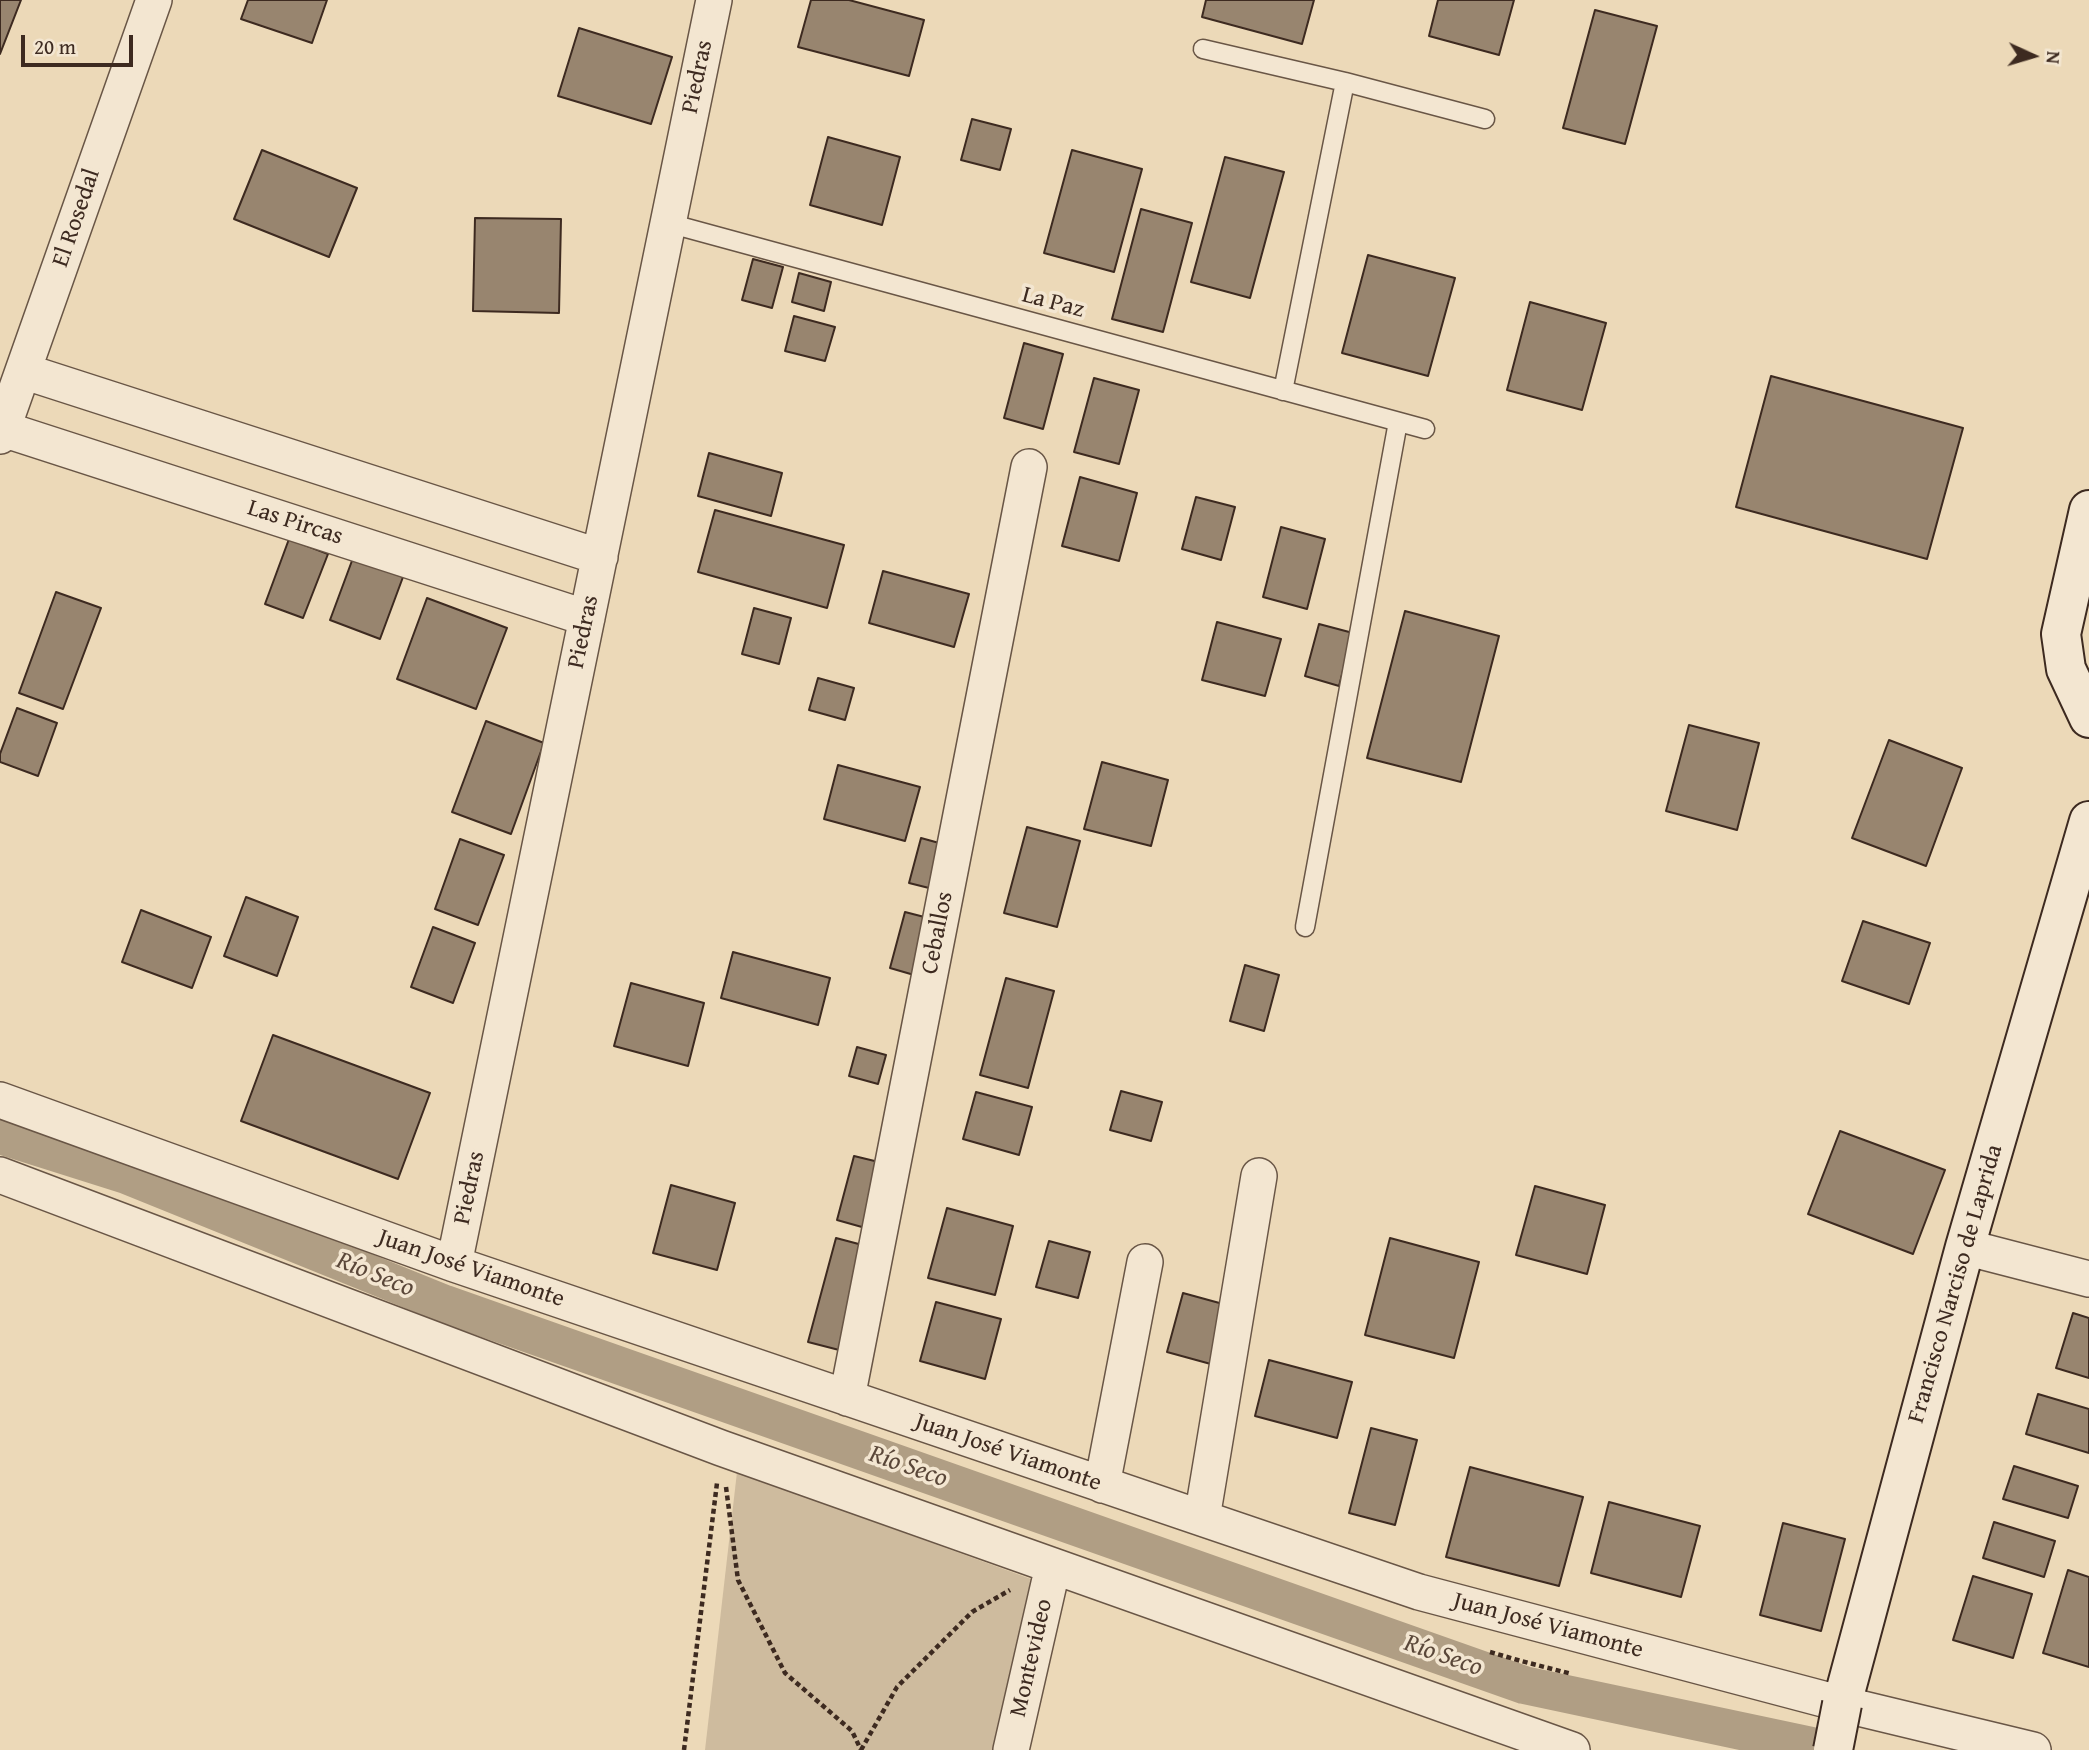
<!DOCTYPE html>
<html>
<head>
<meta charset="utf-8">
<style>
	body { margin:0 }
	#map { position:relative; width:2089px; height:1750px; overflow:hidden; background:#ecd9b8; font-family:"Gentium Book Plus",serif }
	canvas { display:block }
	.north { position:absolute; left:1998px; top:21px; width:70px; height:70px; -webkit-text-stroke:5px #f3e6d1; paint-order:stroke; rotate:94deg; font-size:19px; font-weight:700; line-height:28px; text-align:center; color:#3d2a20 }
	.north::after { content:''; display:block; margin:auto; width:24px; height:32px; background:#3d2a20; clip-path:polygon(50% 0,100% 100%,50% 72%,0 100%) }
	.scale { position:absolute; left:21px; top:35px; width:112px; height:32px; box-sizing:border-box; border:4px solid #3d2a20; border-top:0; padding-left:9px; font-size:21px; line-height:24px; white-space:nowrap; color:#3d2a20; -webkit-text-stroke:5px #f3e6d1; paint-order:stroke }
</style>
</head>
<body>
<div id="map">
<canvas width="2089" height="1750"></canvas>
<div class="north">N</div>
<div class="scale">20 m</div>
</div>
<script>
const context = document.querySelector('canvas').getContext('2d');
context.lineJoin = 'round';
function fill(path, color) { context.fillStyle = color; context.fill(path, 'evenodd'); }
function strokePath(path, color, width, dash) { context.strokeStyle = color; context.lineWidth = width; context.lineCap = dash ? 'butt' : 'round'; context.setLineDash(dash || []); context.stroke(path); }
function label(font, color, halo, rows, align = 'center') {
  context.font = font + ' "Gentium Book Plus",serif'; context.lineWidth = 7; context.setLineDash([]); context.textBaseline = 'middle'; context.strokeStyle = halo; context.fillStyle = color; for (const [text, x, y, turn = 0] of rows) {
    context.save(); context.translate(x, y); context.rotate((+turn || 0) * Math.PI / 180); context.textAlign = isNaN(turn) ? turn : align; if (halo) context.strokeText(text, 0, 0); context.fillText(text, 0, 0); context.restore();
  }
}
fill(new Path2D(`
	M 737,1472 L 1031,1579 L 992,1750 L 705,1750 Z`), '#cebb9e');
strokePath(new Path2D(`
	M 0,1135 L 126,1175 L 445,1304 L 1524,1685 L 1831,1750`), '#b09e84', 38);
const building = new Path2D(`
	M 0,0 L 21,0 L 0,54 Z
	M 248,0 L 327,0 L 312,43 L 241,19 Z
	M 811,0 L 849,0 L 924,20 L 909,76 L 798,47 Z
	M 1206,0 L 1314,0 L 1302,44 L 1202,17 Z
	M 1438,0 L 1514,0 L 1499,55 L 1429,36 Z
	M 1595,10 L 1657,26 L 1625,144 L 1563,128 Z
	M 579,28 L 672,57 L 651,124 L 558,96 Z
	M 972,119 L 1011,129 L 1000,170 L 961,160 Z
	M 828,137 L 900,157 L 882,225 L 810,205 Z
	M 262,150 L 357,188 L 329,257 L 234,219 Z
	M 1072,150 L 1142,169 L 1114,272 L 1044,253 Z
	M 1225,157 L 1284,172 L 1250,298 L 1191,282 Z
	M 1141,209 L 1192,223 L 1163,332 L 1112,319 Z
	M 475,218 L 561,219 L 559,313 L 473,311 Z
	M 1368,255 L 1455,278 L 1428,376 L 1342,353 Z
	M 753,259 L 783,267 L 772,308 L 742,300 Z
	M 799,273 L 831,282 L 824,311 L 792,302 Z
	M 1530,302 L 1606,323 L 1582,410 L 1507,390 Z
	M 794,316 L 835,327 L 825,361 L 785,351 Z
	M 1024,343 L 1063,354 L 1043,429 L 1004,418 Z
	M 1771,376 L 1963,428 L 1927,559 L 1736,507 Z
	M 1094,378 L 1139,390 L 1119,464 L 1074,452 Z
	M 709,453 L 782,473 L 771,516 L 698,496 Z
	M 1080,477 L 1137,493 L 1119,561 L 1062,546 Z
	M 1196,497 L 1235,507 L 1221,560 L 1182,549 Z
	M 715,510 L 844,545 L 827,608 L 698,572 Z
	M 1281,527 L 1325,539 L 1307,609 L 1263,597 Z
	M 289,539 L 328,554 L 303,618 L 265,604 Z
	M 353,558 L 403,577 L 380,639 L 330,620 Z
	M 883,571 L 969,594 L 954,647 L 869,623 Z
	M 56,592 L 101,608 L 63,709 L 19,693 Z
	M 427,598 L 507,628 L 476,709 L 397,679 Z
	M 754,608 L 791,618 L 779,664 L 742,654 Z
	M 1405,611 L 1499,636 L 1461,782 L 1367,758 Z
	M 1217,622 L 1281,639 L 1265,696 L 1202,680 Z
	M 1319,624 L 1353,633 L 1339,686 L 1305,676 Z
	M 818,678 L 854,688 L 845,720 L 809,710 Z
	M 17,708 L 57,723 L 38,776 L 0,762 L 0,754 Z
	M 486,721 L 544,743 L 511,834 L 452,812 Z
	M 1689,725 L 1759,743 L 1737,830 L 1666,811 Z
	M 1889,740 L 1962,768 L 1926,866 L 1852,838 Z
	M 1102,762 L 1168,780 L 1151,846 L 1084,829 Z
	M 838,765 L 920,787 L 905,841 L 824,819 Z
	M 1027,827 L 1080,841 L 1057,927 L 1004,913 Z
	M 921,838 L 950,846 L 937,890 L 909,883 Z
	M 460,839 L 504,855 L 478,925 L 435,909 Z
	M 246,897 L 298,917 L 277,976 L 224,956 Z
	M 141,910 L 211,937 L 192,988 L 122,962 Z
	M 905,912 L 936,920 L 921,977 L 890,968 Z
	M 1863,921 L 1930,943 L 1909,1004 L 1842,981 Z
	M 433,927 L 475,943 L 453,1003 L 411,987 Z
	M 733,952 L 830,978 L 818,1025 L 721,998 Z
	M 1245,965 L 1279,975 L 1264,1031 L 1230,1021 Z
	M 1006,978 L 1054,991 L 1028,1088 L 980,1075 Z
	M 631,983 L 704,1003 L 688,1066 L 614,1046 Z
	M 273,1035 L 430,1093 L 398,1179 L 241,1121 Z
	M 857,1047 L 886,1055 L 878,1084 L 849,1076 Z
	M 1121,1091 L 1162,1102 L 1151,1141 L 1110,1130 Z
	M 976,1092 L 1032,1107 L 1019,1155 L 963,1139 Z
	M 1840,1131 L 1945,1170 L 1913,1254 L 1808,1214 Z
	M 854,1156 L 887,1164 L 869,1229 L 837,1220 Z
	M 671,1185 L 735,1203 L 717,1270 L 653,1253 Z
	M 1535,1186 L 1605,1205 L 1587,1274 L 1516,1255 Z
	M 947,1208 L 1013,1226 L 995,1295 L 928,1278 Z
	M 836,1238 L 870,1247 L 843,1351 L 808,1342 Z
	M 1390,1238 L 1479,1262 L 1454,1358 L 1365,1335 Z
	M 1049,1241 L 1090,1252 L 1078,1298 L 1036,1287 Z
	M 1183,1293 L 1234,1307 L 1218,1366 L 1167,1352 Z
	M 936,1302 L 1001,1319 L 985,1379 L 920,1361 Z
	M 2073,1313 L 2089,1318 L 2089,1378 L 2056,1368 Z
	M 1269,1360 L 1352,1382 L 1337,1438 L 1255,1416 Z
	M 2038,1394 L 2089,1409 L 2089,1453 L 2026,1434 Z
	M 1371,1428 L 1417,1440 L 1395,1525 L 1349,1513 Z
	M 2014,1466 L 2078,1486 L 2068,1518 L 2003,1499 Z
	M 1470,1467 L 1583,1497 L 1559,1586 L 1446,1557 Z
	M 1609,1502 L 1700,1526 L 1681,1597 L 1591,1573 Z
	M 1994,1522 L 2055,1541 L 2044,1577 L 1983,1558 Z
	M 1783,1523 L 1845,1539 L 1821,1631 L 1760,1615 Z
	M 2068,1570 L 2089,1577 L 2089,1667 L 2043,1653 Z
	M 1973,1576 L 2032,1594 L 2013,1658 L 1953,1640 Z`);
fill(building, '#98856f');
strokePath(building, '#3d2a20', 2);
const lane = new Path2D(`
	M 1203,49 L 1345,82 L 1485,119
	M 668,223 L 1425,429
	M 1283,391 L 1345,82
	M 1305,927 L 1398,422`);
const street = new Path2D(`
	M 23,371 L 600,557
	M 3,429 L 587,618
	M 0,436 L 154,0
	M 0,1100 L 454,1264 L 1419,1592 L 1842,1704 L 2033,1750
	M 0,1175 L 721,1448 L 1572,1750
	M 1965,1247 L 2089,1279
	M 454,1264 L 714,0
	M 847,1398 L 1029,467
	M 1102,1485 L 1145,1262
	M 1202,1518 L 1259,1176
	M 1011,1750 L 1053,1566`);
const secondary = new Path2D(`
	M 2089,510 L 2061,634 L 2066,669 L 2089,718
	M 1842,1704 L 1965,1247 L 2089,821`);
strokePath(lane, '#695646', 21);
strokePath(street, '#695646', 38);
strokePath(secondary, '#3d2a20', 42);
strokePath(new Path2D(`
	M 726,1487 L 738,1580 L 785,1673 L 852,1731 L 861,1750
	M 1490,1652 L 1521,1661 L 1572,1674
	M 684,1750 L 717,1483
	M 861,1750 L 897,1687 L 972,1612 L 1010,1590`), '#3d2a20', 4.5, [5, 3.5]);
strokePath(lane, '#f3e6d1', 18);
strokePath(street, '#f3e6d1', 35);
strokePath(secondary, '#f3e6d1', 38);
const secondaryBridge = new Path2D(`
	M 1833,1750 L 1842,1704`);
strokePath(secondaryBridge, '#3d2a20', 42, []);
strokePath(secondaryBridge, '#f3e6d1', 38);
label('24px', '#3d2a20', '#f3e6d1', [
	["Piedras",698,77,-78],
	["El Rosedal",77,218,-71],
	["La Paz",1053,303,15],
	["Las Pircas",295,523,18],
	["Piedras",584,632,-78],
	["Ceballos",938,933,-79],
	["Piedras",470,1188,-78],
	["Juan José Viamonte",471,1269,19],
	["Francisco Narciso de Laprida",1956,1284,-74],
	["Juan José Viamonte",1008,1453,19],
	["Juan José Viamonte",1548,1626,15],
	["Montevideo",1032,1658,-77]
]);
label('italic 26px', '#5a4739', '#f3e6d1', [
	["Río Seco",375,1275,22],
	["Río Seco",908,1467,19],
	["Río Seco",1443,1656,19]
]);
</script>
</body>
</html>
